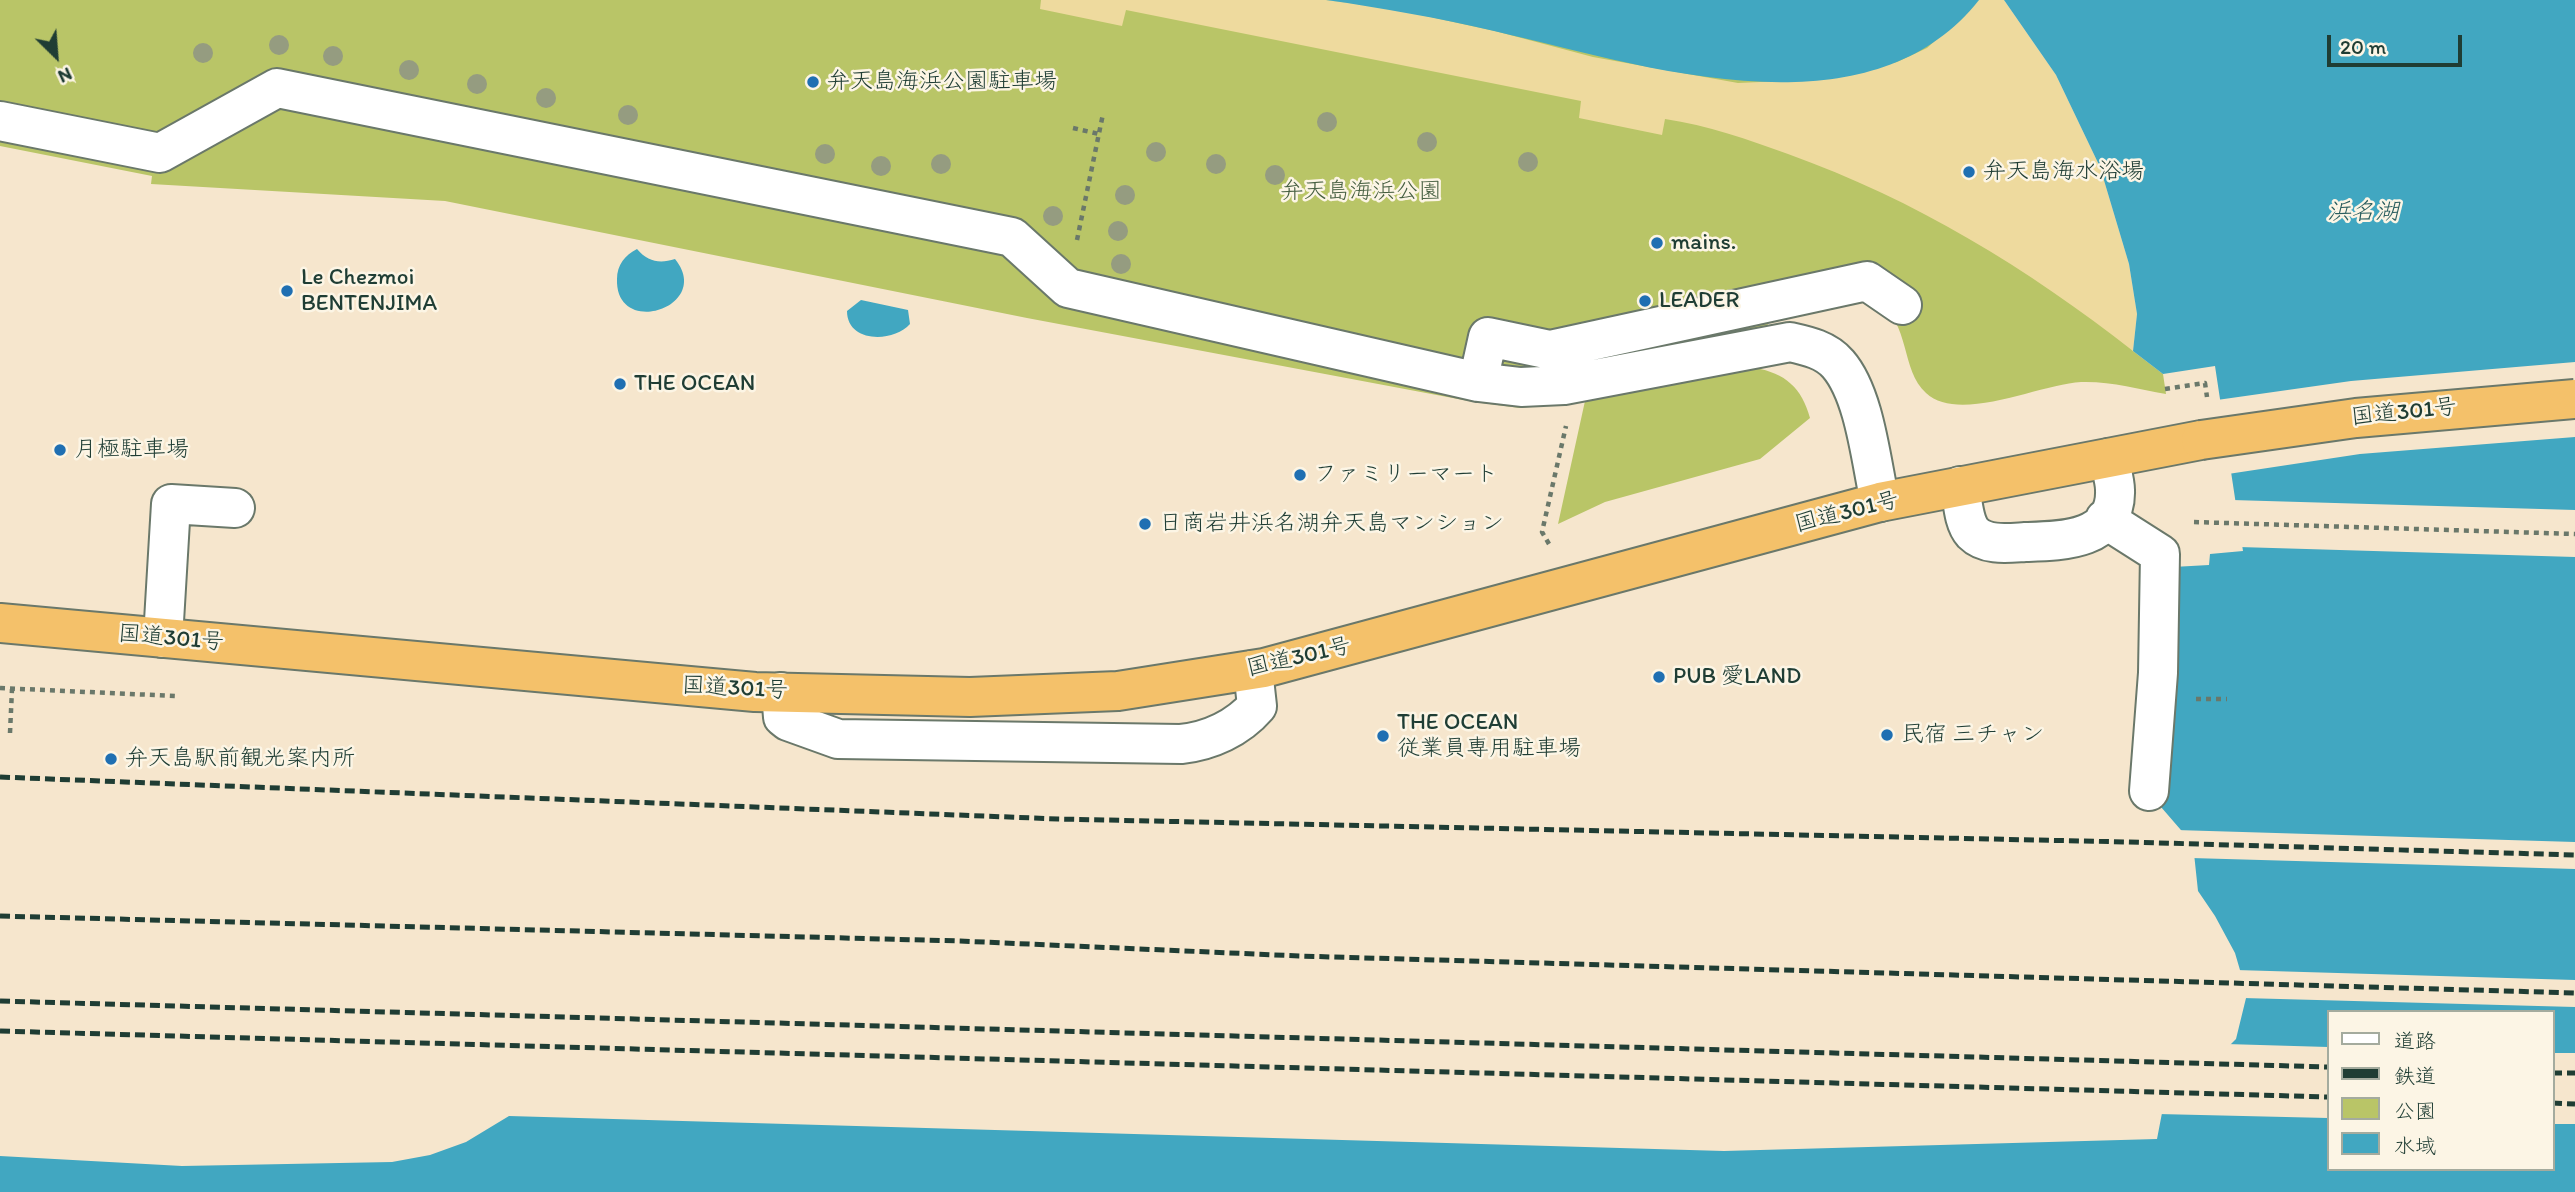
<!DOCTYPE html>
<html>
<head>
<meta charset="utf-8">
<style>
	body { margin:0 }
	#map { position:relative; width:2575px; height:1192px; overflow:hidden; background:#f6e6cd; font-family:Itim,"Klee One",sans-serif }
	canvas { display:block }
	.legend { position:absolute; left:2327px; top:1010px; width:228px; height:161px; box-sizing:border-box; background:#fcf5e5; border:2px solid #a4ab9e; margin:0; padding:9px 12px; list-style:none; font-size:21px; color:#1f3d34 }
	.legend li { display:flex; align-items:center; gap:14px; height:35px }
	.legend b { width:35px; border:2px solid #a4ab9e }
	.north { position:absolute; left:21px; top:21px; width:70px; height:70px; -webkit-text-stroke:5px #fcf5e5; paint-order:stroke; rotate:155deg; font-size:19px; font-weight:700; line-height:28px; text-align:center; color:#1f3d34 }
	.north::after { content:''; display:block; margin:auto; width:24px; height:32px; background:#1f3d34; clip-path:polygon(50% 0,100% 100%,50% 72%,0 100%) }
	.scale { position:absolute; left:2327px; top:35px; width:135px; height:32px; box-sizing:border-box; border:4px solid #1f3d34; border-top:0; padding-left:9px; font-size:21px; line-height:24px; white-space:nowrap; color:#1f3d34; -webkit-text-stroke:5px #fcf5e5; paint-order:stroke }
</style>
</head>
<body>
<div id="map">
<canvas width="2575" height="1192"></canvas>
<ul class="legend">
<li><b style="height:9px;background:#fff"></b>道路</li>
<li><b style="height:9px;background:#1f3d34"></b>鉄道</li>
<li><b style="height:19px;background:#b9c567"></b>公園</li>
<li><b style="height:19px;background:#41a7c1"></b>水域</li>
</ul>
<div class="north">N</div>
<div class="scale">20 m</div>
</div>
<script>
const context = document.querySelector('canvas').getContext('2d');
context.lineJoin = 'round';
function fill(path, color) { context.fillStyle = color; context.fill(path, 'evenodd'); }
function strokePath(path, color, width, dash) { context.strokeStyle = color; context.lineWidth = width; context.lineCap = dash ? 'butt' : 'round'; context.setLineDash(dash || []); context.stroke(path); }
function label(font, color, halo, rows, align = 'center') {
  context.font = font + ' Itim,"Klee One",sans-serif'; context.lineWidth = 5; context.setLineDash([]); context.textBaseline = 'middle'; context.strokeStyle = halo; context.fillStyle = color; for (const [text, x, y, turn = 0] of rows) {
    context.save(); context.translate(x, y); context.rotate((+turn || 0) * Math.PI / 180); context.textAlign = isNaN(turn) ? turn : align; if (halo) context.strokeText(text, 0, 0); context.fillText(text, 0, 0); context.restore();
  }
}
fill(new Path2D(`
	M 0,0 L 1326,0 L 1389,8 L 1971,11 L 1979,0 L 2004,0 L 2133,351 L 2163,374 L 2166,394 C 2138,389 2110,381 2081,382 C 2040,384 1959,424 1926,393 C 1900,369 1912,326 1875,296 L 1772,310 L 1755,368 C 1785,373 1802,388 1810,418 L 1760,459 L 1605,502 L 1558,524 L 1585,401 L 1520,408 L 1474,402 L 1027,318 L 445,201 L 151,184 L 152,176 L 0,146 Z`), '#b9c567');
fill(new Path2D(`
	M 1041,0 L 1326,0 L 1389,8 L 1495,31 L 1593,57 L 1738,83 L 1827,79 L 1897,62 L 1927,48 L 1979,0 L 2004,0 L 2056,75 L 2100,167 L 2129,264 L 2137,314 L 2133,351 C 2027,268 1916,200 1788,154 C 1749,140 1707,125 1665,119 L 1662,135 L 1579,118 L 1581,101 L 1126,10 L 1122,26 L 1040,9 Z`), '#eeda9e');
fill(new Path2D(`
	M 1326,0 L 1979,0 C 1867,142 1638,64 1494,31 C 1438,18 1383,8 1326,0 Z
	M 2004,0 L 2575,0 L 2575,1192 L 0,1192 L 0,1156 L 182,1166 L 392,1162 L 430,1155 L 466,1142 L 509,1116 L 1724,1151 L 2157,1139 L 2162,1113 L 2236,1039 L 2247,994 L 2235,953 L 2215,916 L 2198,891 L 2193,844 L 2161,807 L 2172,673 L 2173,567 L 2209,565 L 2210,554 L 2243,551 L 2215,366 L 2163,374 L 2133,351 L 2137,314 L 2129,264 L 2100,167 L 2056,75 ZM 2328,1012 L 2552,1012 L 2552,1169 L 2328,1169 Z
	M 637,249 C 648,262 660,264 675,259 C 714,307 615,339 617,279 C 617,265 625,255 637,249 Z
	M 861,300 L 908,310 L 910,324 C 893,343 847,343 847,311 Z`), '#41a7c1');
fill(new Path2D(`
	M 2575,362 L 2575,437 L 2360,454 L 2228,474 L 2217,400 L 2351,381 Z
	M 2232,500 L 2575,510 L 2575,557 L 2239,547 Z
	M 2176,830 L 2575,842 L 2575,869 L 2191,858 L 2190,845 Z
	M 2236,970 L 2575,980 L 2575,1007 L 2243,998 Z
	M 2226,1044 L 2328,1047 L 2328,1118 L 2158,1114 Z
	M 2552,1053 L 2575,1053 L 2575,1124 L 2552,1124 Z`), '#f6e6cd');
const minor = new Path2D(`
	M 0,121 L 160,153 L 277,88 L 1012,237 L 1068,288 L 1478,382 L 1521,387 L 1564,385 L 1790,342 C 1808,346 1826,350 1838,364 C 1865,395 1871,462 1880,502
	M 1478,382 L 1488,337 L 1550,350 L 1867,281 L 1902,305
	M 1960,486 C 1963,501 1963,522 1973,533 C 1986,546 2008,543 2025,542 C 2060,541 2117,541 2115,490 C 2115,480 2111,469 2109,458
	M 2105,519 L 2160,554 L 2158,673 L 2149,791
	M 163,638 L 171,504 L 235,508
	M 781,692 L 783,717 L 788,721 L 838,739 L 1181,744 C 1210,741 1238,728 1257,706 L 1253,670`);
const highway = new Path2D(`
	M 0,623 L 755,692 L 970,697 L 1118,691 L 1264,668 L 1880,502 L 2201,440`);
strokePath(minor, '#6a786a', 42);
strokePath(highway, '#6a786a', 42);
strokePath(new Path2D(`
	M 1073,128 L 1099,134
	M 1077,240 L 1103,114
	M 2165,389 L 2205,383 L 2207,397
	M 2194,522 L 2575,534
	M 1549,544 L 1542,532 L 1566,426
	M 0,688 L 175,696
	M 2196,699 L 2227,699
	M 10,733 L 12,689`), '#6a786a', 4.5, [5, 5]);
strokePath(minor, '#fff', 38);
strokePath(highway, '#f4c16a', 38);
strokePath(new Path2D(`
	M 0,777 L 1058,819 L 2128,842 L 2575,855
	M 0,916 L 960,941 L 1299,956 L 2575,993
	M 0,1001 L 2328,1067
	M 0,1031 L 2328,1097
	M 2552,1073 L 2575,1073
	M 2552,1103 L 2575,1104`), '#1f3d34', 5, [10, 5]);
const highwayBridge = new Path2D(`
	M 2201,440 L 2356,418 L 2575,399`);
strokePath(highwayBridge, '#6a786a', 42, []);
strokePath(highwayBridge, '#f4c16a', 38);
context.fillStyle = '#959c80';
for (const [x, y] of [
	[279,45],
	[203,53],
	[333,56],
	[409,70],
	[477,84],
	[546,98],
	[628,115],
	[1327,122],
	[1427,142],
	[1156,152],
	[825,154],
	[1528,162],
	[941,164],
	[1216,164],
	[881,166],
	[1275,175],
	[1125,195],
	[1053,216],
	[1118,231],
	[1121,264]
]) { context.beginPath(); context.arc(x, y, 10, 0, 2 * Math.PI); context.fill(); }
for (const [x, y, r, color] of [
	[813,82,7,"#1f6fb2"],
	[1969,172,7,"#1f6fb2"],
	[1657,243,7,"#1f6fb2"],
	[287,291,7,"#1f6fb2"],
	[1645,301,7,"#1f6fb2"],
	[620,384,7,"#1f6fb2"],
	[60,450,7,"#1f6fb2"],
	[1300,475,7,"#1f6fb2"],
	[1145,524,7,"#1f6fb2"],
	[1659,677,7,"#1f6fb2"],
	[1887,735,7,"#1f6fb2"],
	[1383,736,7,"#1f6fb2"],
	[111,759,7,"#1f6fb2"]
]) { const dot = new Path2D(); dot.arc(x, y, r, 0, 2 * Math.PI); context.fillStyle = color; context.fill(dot); strokePath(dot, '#fcf5e5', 2.5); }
label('23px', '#1f3d34', '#fcf5e5', [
	["弁天島海浜公園駐車場",827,82],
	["弁天島海水浴場",1983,172],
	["mains.",1671,243],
	["Le Chezmoi",301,278],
	["BENTENJIMA",301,304],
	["LEADER",1659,301],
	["THE OCEAN",634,384],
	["月極駐車場",74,450],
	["ファミリーマート",1314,475],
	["日商岩井浜名湖弁天島マンション",1159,524],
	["PUB 愛LAND",1673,677],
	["THE OCEAN",1397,723],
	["従業員専用駐車場",1397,749],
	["民宿 三チャン",1901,735],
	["弁天島駅前観光案内所",125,759]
], 'left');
label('23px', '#465f41', '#fcf5e5', [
	["弁天島海浜公園",1361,192]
]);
label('23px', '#1f3d34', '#fcf5e5', [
	["国道301号",2404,413,-6],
	["国道301号",1847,513,-14],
	["国道301号",171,639,5],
	["国道301号",1299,658,-13],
	["国道301号",735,689,3]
]);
label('italic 24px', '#295d5e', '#fcf5e5', [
	["浜名湖",2363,213]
]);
</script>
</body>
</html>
